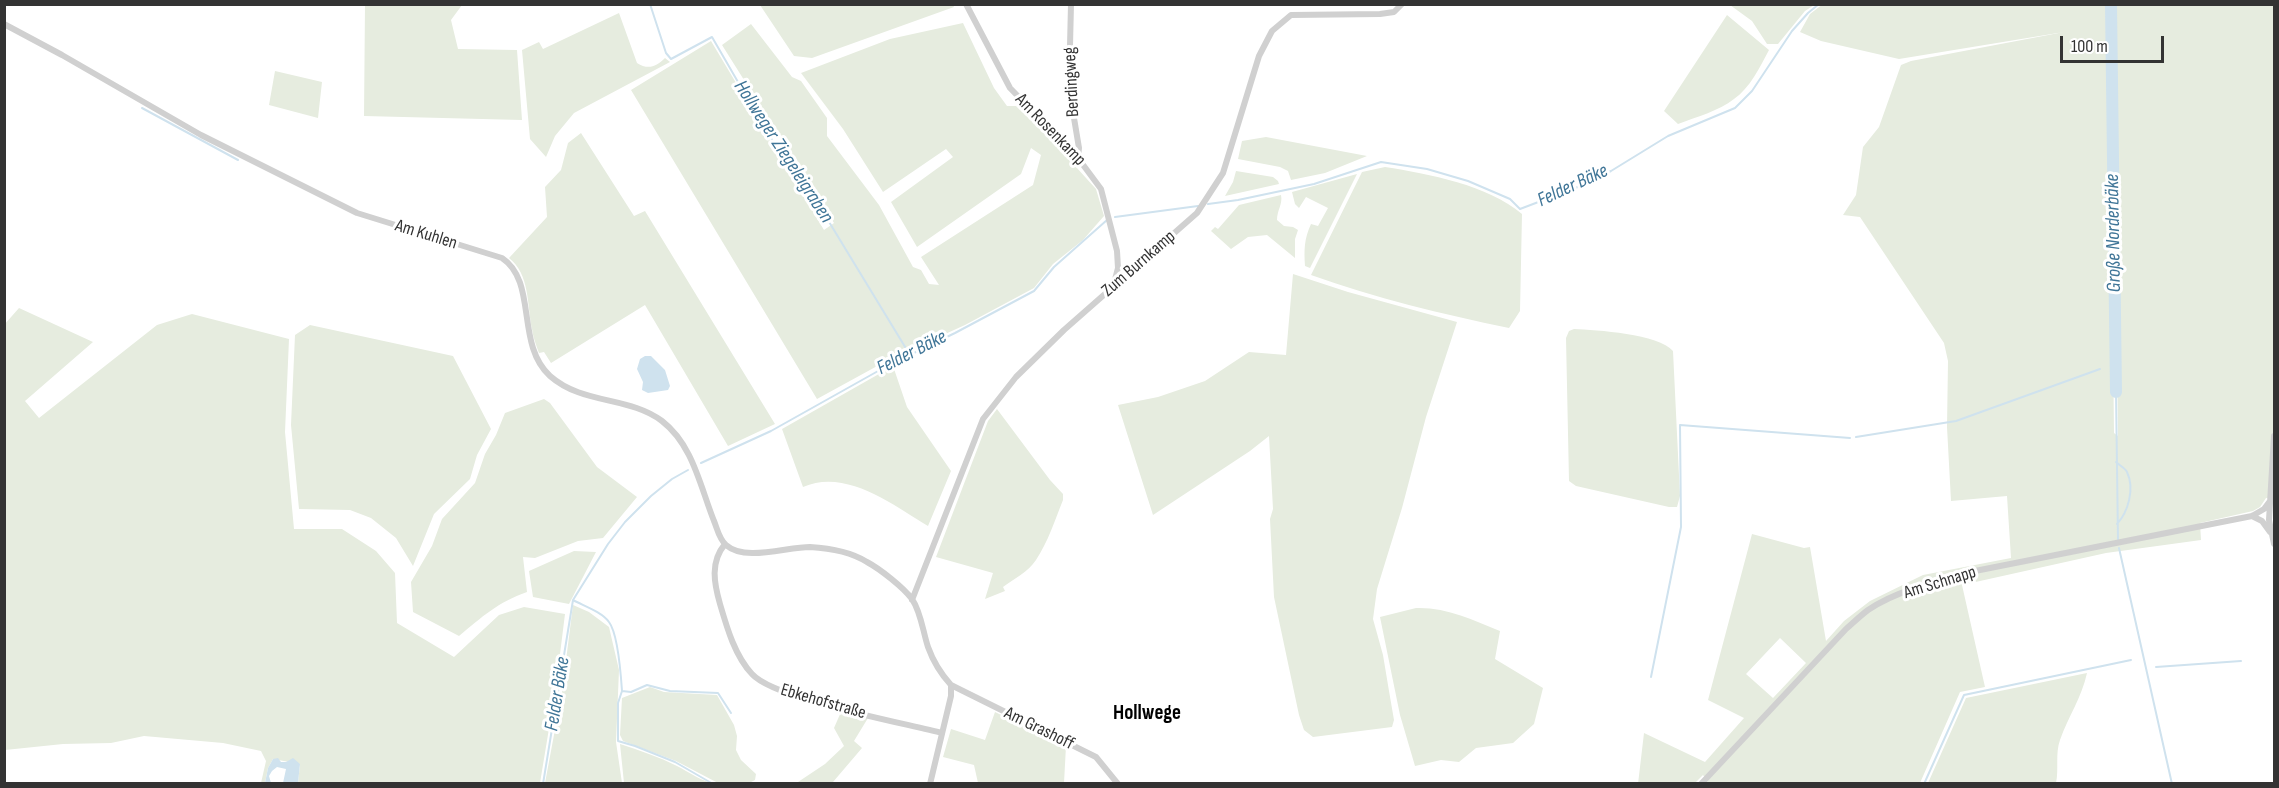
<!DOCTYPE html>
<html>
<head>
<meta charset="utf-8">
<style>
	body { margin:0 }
	#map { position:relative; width:2279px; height:788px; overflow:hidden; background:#fff; font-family:"Sofia Sans Condensed",sans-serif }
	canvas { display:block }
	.frame { position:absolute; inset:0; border:6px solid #333; pointer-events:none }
	.scale { position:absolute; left:2060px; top:36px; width:104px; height:27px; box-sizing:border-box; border:3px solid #333; border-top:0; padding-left:8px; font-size:18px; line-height:21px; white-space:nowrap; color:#333; -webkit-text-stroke:4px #fff; paint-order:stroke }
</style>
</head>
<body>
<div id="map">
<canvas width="2279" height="788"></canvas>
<div class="frame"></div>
<div class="scale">100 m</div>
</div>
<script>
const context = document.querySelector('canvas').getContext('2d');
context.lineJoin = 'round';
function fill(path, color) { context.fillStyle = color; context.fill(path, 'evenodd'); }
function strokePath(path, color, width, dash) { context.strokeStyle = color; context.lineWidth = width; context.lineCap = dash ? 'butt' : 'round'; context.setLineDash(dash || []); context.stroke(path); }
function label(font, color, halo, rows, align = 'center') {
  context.font = font + ' "Sofia Sans Condensed",sans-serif'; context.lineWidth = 6; context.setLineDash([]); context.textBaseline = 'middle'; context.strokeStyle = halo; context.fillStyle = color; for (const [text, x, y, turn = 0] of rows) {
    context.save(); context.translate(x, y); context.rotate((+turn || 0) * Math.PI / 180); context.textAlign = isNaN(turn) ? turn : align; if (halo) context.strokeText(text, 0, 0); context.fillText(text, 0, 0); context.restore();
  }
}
fill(new Path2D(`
	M 1823,4 L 2109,5 L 2114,433 L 2118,436 L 2113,5 L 2274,5 L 2274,497 L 2266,498 L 2260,507 L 2253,511 L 2200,523 L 2201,540 L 2106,553 L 1962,585 L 1985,687 L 1960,692 L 1920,783 L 1709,784 L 1703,775 L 1695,783 L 1638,784 L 1644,733 L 1705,762 L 1744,718 L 1708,700 L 1752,534 L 1804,548 L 1810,547 L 1826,641 L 1844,621 L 1870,601 L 1923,575 L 2011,558 L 2007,496 L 1951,501 L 1947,427 L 1948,361 L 1944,343 L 1860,217 L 1843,215 L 1856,195 L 1863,147 L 1879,127 L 1901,65 L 1911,61 L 2064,32 L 1899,59 L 1821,41 L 1800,32 L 1810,14 ZM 1780,638 L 1806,663 L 1773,698 L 1746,674 Z
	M 365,5 L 462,5 L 451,20 L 458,49 L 517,50 L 522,120 L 364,116 Z
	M 953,5 L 954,7 L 812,58 L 794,56 L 760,5 Z
	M 1730,5 L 1814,5 L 1805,11 L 1778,44 L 1767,44 L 1752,21 Z
	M 619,13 L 637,63 C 648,70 656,67 665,58 L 670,62 L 574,113 L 555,136 L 546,157 L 530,139 L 522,50 L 539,42 L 543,49 Z
	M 1727,15 L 1769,50 C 1760,67 1750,88 1734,99 C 1719,111 1696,117 1678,124 L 1664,111 Z
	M 963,23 L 994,88 L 1007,106 L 1016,106 L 1057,146 L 1096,189 L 1104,216 L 1083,240 L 1053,264 L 1034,288 L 965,325 L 890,359 L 817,399 L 631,90 L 711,41 L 824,230 L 834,223 L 722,45 L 751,24 L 792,77 L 801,81 L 827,118 L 827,136 L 879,205 L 913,267 L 921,270 L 929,284 L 939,285 L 921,257 L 1033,185 L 1041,155 L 1031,148 L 1021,174 L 917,247 L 891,202 L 953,157 L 946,149 L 883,192 L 843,129 L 801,73 L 890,39 Z
	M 275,71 L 322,82 L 318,118 L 269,105 Z
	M 581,133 L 634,216 L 645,211 L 775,424 L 728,446 L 645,305 L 551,363 L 544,352 L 539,353 C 536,345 533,337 532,329 C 527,305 530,274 509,258 L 547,217 L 545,187 L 561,170 L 568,143 Z
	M 1266,137 L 1367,156 L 1325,173 L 1291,180 L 1288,171 L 1280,167 L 1238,159 L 1242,141 Z
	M 1385,167 C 1429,174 1488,185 1522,214 L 1520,311 L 1509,328 C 1442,314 1375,298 1311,275 L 1362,172 Z
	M 1236,171 L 1273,177 L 1278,181 L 1279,184 L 1225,196 L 1233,182 Z
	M 1357,174 L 1310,268 L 1305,266 C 1304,250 1304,239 1311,224 L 1318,226 L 1328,208 L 1306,197 L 1299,208 L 1295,204 L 1292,192 Z
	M 1281,195 C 1283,204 1277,210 1277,220 L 1284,226 L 1293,227 L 1298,230 L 1295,239 L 1295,258 L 1267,235 L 1248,237 L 1231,249 L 1211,231 L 1215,227 L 1218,229 L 1239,205 Z
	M 1293,274 L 1348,292 L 1457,322 L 1426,417 L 1402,508 L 1377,589 L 1373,619 L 1383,655 L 1389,691 L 1394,720 L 1392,727 L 1313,737 L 1304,730 L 1299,715 L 1274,597 L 1270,519 L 1273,509 L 1269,436 L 1250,451 L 1153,515 L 1118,405 L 1158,397 L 1205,381 L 1249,352 L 1286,355 Z
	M 19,308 L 93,342 L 25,401 L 39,418 L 157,325 L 192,314 L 289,339 L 285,432 L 294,529 L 342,529 L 376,551 L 395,573 L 397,623 L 454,657 L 499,615 L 524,607 L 565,614 L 556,686 L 540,783 L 298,783 L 300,764 L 273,759 L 268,768 L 265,783 L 261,783 L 266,761 L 261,751 L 223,743 L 144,736 L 111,743 L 63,744 L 5,750 L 4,325 Z
	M 310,325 L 453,356 L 491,429 L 477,455 L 470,479 L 434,514 L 413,566 L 396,538 L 371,518 L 350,510 L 299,509 L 291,425 L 295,335 Z
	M 1574,329 C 1596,330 1659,334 1673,351 L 1680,496 L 1677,507 L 1669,507 L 1576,486 L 1569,481 L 1566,338 L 1569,331 Z
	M 893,366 L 907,407 L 951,471 L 928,526 C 893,505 846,468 803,487 L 782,429 Z
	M 544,399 L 550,403 L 597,467 L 637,497 L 603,538 L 578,541 L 535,558 L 523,557 L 527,592 C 498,602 482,617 459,636 L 413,612 L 411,582 L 432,546 L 442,519 L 475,483 L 485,454 L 496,435 L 505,413 Z
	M 997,409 L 1050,480 L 1063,494 L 1063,500 C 1055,520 1048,542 1036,560 C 1028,572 1014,579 1003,587 L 1005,591 L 985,599 L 993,573 L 936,557 L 988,421 Z
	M 574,551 L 596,552 L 569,604 L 533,597 L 529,571 Z
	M 573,605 L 589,612 L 609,627 L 619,670 L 616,742 L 622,783 L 545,783 L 562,692 Z
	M 1416,608 C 1446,607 1473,620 1500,631 L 1495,659 L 1543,688 L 1534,724 L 1513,743 L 1476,748 L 1459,762 L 1441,760 L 1415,766 L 1400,715 L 1380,617 Z
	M 2087,673 C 2082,697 2068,717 2060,740 C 2055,754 2059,769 2056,783 L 1928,783 L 1966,698 Z
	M 650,687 L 664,692 L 717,695 L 734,725 L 737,736 L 736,750 L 741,760 L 756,774 L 755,780 L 749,783 L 718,783 L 676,761 L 623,741 L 620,735 L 622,698 Z
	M 841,712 L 868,718 L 854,741 L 862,748 L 833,782 L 842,783 L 795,784 L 825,764 L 844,746 L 834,728 Z
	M 995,712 L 1066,746 L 1064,783 L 978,783 L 974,765 L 943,757 L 951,729 L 985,740 Z
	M 620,744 C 639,750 659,757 677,766 C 689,772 698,779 711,783 L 624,783 Z`), '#e6ecdf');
fill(new Path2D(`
	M 645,356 L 651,356 L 665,370 L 670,386 L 668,390 L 648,393 L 642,390 L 643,382 L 637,369 L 640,359 Z
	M 278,758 L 281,762 L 286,762 L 293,758 L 300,764 L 298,783 L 283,783 L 286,769 L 277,767 L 272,771 L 269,776 L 271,783 L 265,783 L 268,768 L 273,759 Z`), '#cfe2ee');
strokePath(new Path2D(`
	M 650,4 L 666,53 L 671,59 L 712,37 L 764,127 L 816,209 L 823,212 L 910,355
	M 142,108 L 238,160
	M 1208,204 L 1238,200 L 1314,184 L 1381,162 L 1427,169 L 1468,181 L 1510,199 L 1520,209 L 1583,185 L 1611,171 L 1668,136 L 1735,108 L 1752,91 L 1792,31 L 1808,13 L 1819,4
	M 1115,217 L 1198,206
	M 2116,392 L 2118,540
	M 1856,437 L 1956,421 L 2100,369
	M 2116,462 C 2119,465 2125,468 2127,472 C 2135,489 2128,512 2117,524
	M 701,463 L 771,431 L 887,366 L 955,333 L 1034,291 L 1054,267 L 1107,220
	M 2119,548 L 2172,784
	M 573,600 C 584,606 602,612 609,622 C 618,634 621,676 622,691 L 631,692 L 647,685 L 670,691 L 718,693 L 731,713
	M 2156,667 L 2241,661
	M 1651,677 L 1681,527 L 1680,425 L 1850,438
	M 622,691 L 618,703 L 618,741 L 635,746 L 675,762 L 713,784
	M 543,784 L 573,600 L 608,544 L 625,522 L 651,496 L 672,479 L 688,470
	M 1924,784 L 1964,695 L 2131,660`), '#cfe2ee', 2);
strokePath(new Path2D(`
	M 2111,4 L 2116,392`), '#cfe2ee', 12);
strokePath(new Path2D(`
	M 966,4 L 1010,88 L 1078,158 L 1101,189 L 1117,251 L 1118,268 L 1113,287
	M 1071,4 L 1069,88 L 1079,148 L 1078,158
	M 4,24 L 62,55 L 201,135 L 357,213 L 502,258 C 538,282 515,344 550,376 C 583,405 629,396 662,421 C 693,445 700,486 714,521 C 717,528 719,539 726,545 C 745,562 786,547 810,547 C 828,548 851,552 867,562 C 880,569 903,587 912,599 C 921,612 923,632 928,647 C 933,661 941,674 951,685 L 1096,757 L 1118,784
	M 2274,436 L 2269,520 L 2274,544
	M 2252,516 L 2262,521 L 2270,532
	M 725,544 C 710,562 714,583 720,604 C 727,628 735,656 752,674 C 774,699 904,723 942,733
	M 912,600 L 983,419 L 1016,377 L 1064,330 L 1197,213 L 1223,173 L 1259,56 L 1272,31 L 1291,15 L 1380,14 L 1394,12 L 1402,4
	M 930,784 L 951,696 L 951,685
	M 1701,784 L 1846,629 C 1853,623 1860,616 1868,610 C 1897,590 1941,580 1975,571 L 2252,516 L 2264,509 L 2270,501`), '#d0d0d0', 6);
label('18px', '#333', '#fff', [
	["Berdingweg",1072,82,-93],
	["Am Rosenkamp",1050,130,46],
	["Am Kuhlen",426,235,17],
	["Zum Burnkamp",1139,264,-41],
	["Am Schnapp",1940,583,-17],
	["Ebkehofstraße",823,702,16],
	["Am Grashoff",1039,729,26]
]);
label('italic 20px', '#3f7597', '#fff', [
	["Hollweger Ziegeleigraben",783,152,57],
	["Felder Bäke",1573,186,-25],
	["Große Norderbäke",2114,233,-91],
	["Felder Bäke",912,353,-27],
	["Felder Bäke",558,694,-81]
]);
label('bold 21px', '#000', '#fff', [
	["Hollwege",1147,714]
]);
</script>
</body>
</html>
